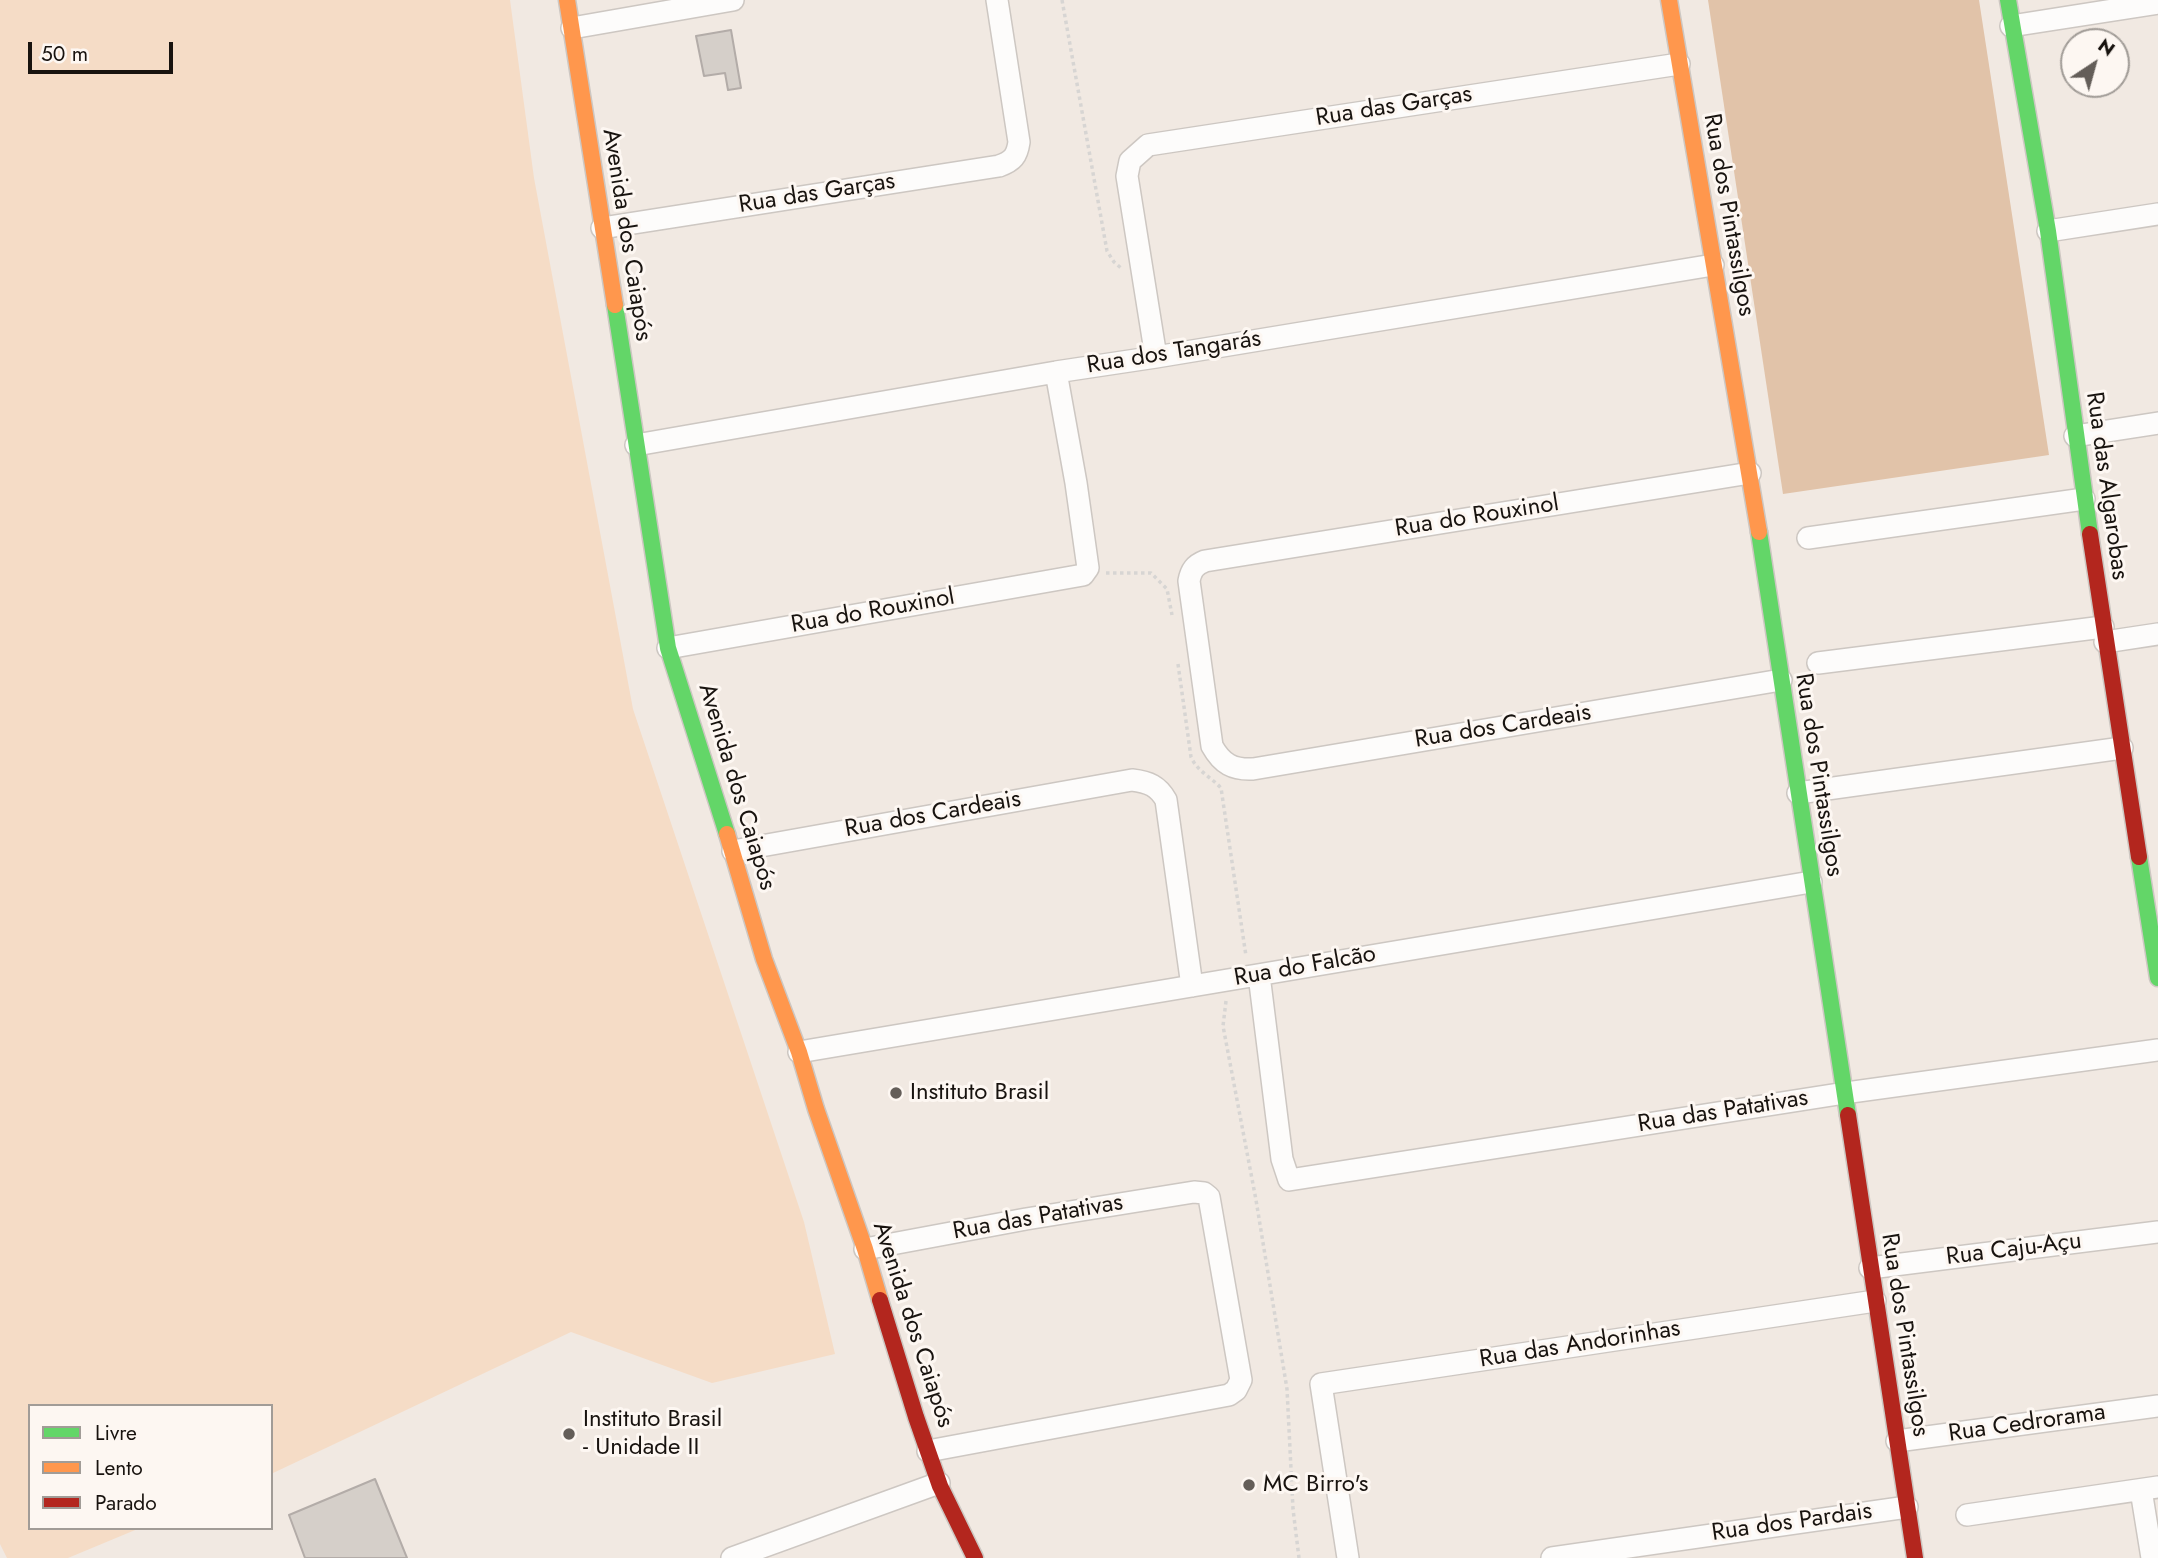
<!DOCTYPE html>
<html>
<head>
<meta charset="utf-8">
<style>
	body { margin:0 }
	#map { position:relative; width:2158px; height:1558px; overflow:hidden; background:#f1e9e2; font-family:Jost,sans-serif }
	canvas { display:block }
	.legend { position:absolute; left:28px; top:1404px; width:245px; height:126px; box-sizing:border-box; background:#fdf7f2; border:2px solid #a19c97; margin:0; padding:9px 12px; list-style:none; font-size:21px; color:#18130f }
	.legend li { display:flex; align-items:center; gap:14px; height:35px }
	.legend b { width:35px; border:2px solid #a19c97 }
	.north { position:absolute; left:2060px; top:28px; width:70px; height:70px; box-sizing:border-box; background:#fdf7f2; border:2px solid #a19c97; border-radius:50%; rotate:36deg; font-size:19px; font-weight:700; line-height:28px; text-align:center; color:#18130f }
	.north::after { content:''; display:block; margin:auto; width:24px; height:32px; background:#645e59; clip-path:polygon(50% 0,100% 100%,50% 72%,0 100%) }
	.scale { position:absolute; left:28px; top:42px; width:145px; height:32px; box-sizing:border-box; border:4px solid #18130f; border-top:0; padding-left:9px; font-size:21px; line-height:24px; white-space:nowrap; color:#18130f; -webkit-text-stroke:5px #fdf7f2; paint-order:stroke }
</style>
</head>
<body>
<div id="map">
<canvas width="2158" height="1558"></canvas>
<ul class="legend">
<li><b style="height:9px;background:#63d668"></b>Livre</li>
<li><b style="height:9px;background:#ff974d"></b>Lento</li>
<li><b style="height:9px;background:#b3261e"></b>Parado</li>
</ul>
<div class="north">N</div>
<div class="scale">50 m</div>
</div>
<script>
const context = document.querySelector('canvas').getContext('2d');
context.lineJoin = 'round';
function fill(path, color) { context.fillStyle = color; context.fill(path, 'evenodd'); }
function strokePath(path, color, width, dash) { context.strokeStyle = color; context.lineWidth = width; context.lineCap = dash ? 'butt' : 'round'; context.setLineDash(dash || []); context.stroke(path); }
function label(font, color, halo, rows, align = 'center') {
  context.font = font + ' Jost,sans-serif'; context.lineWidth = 6; context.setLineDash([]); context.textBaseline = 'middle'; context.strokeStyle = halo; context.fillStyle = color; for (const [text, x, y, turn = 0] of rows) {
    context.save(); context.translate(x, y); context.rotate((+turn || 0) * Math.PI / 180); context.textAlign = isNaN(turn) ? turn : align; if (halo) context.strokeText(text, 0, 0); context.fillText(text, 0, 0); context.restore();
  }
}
fill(new Path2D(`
	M 0,0 L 510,0 L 534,178 L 633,709 L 804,1222 L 835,1354 L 712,1383 L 571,1332 L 271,1474 L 271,1406 L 30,1406 L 30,1528 L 140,1528 L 68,1558 L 7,1558 L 0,1544 Z`), '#f5dcc6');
fill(new Path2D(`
	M 1708,0 L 1979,0 L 2049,455 L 1783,494 Z`), '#e1c3a9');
const building = new Path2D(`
	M 731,30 L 741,88 L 728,90 L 725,73 L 704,76 L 696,36 Z
	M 375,1479 L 407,1558 L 305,1558 L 289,1515 Z`);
fill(building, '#d5cfc9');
strokePath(building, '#b3aca8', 2);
const street = new Path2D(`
	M 2011,26 L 2158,3
	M 572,28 L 733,0
	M 602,228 L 999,166 C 1013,161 1017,156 1019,142 L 997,0
	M 2048,231 L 2158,214
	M 1156,357 L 1127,176 L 1130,161 L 1148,145 L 1679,64
	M 2075,436 L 2158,423
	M 636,445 L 1056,372 L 1156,357 L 1713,265
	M 1750,473 L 1205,561 C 1195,565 1191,570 1189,581 L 1212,746 C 1222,764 1233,770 1253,769 L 1781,680
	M 1808,538 L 2084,499
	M 2105,642 L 2158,634
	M 668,648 L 1083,575 L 1088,568 L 1076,483 L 1056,372
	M 1818,663 L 2103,627
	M 1798,793 L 2122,748
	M 733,851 L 1132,780 C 1149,782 1158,786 1166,800 L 1192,986
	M 1259,975 L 1282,1159 L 1289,1180 L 1845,1093 L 2158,1050
	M 799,1052 L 1811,882
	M 865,1249 L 1026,1219 L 1194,1192 L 1204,1193 L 1209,1197 L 1241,1380 L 1236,1390 L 1229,1395 L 928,1451
	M 1870,1268 L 2158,1232
	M 1897,1441 L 2158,1406
	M 2141,1490 L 2152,1558
	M 1967,1515 L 2158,1487
	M 732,1558 L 939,1483
	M 1348,1558 L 1321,1384 L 1875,1301
	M 1552,1558 L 1907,1507`);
const fast = new Path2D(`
	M 2008,0 L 2048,231 L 2090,534
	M 615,305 L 668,648 L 727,834
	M 1759,532 L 1848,1115
	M 2139,857 L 2158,978`);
const slow = new Path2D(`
	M 567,0 L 615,305
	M 1669,0 L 1759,532
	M 727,834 L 764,959 L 799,1052 L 816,1109 L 865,1249 L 880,1300`);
const jam = new Path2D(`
	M 2090,534 L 2139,857
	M 1848,1115 L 1915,1558
	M 880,1300 L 916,1417 L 940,1486 L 975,1558`);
strokePath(street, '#cdc7c2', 24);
strokePath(fast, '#cdc7c2', 19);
strokePath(slow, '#cdc7c2', 19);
strokePath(jam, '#cdc7c2', 19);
strokePath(new Path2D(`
	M 1062,0 L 1107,251 L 1114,262 L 1121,268
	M 1106,573 L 1151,573 L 1167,589 L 1172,615
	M 1178,664 L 1191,757 C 1197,771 1211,777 1221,788 L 1246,956
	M 1226,1001 L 1223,1026 L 1256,1200 L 1287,1389 L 1293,1509 L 1299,1558`), '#d7d5d3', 3.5, [3.5, 3.5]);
strokePath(street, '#fdfcfb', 21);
strokePath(fast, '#63d668', 16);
strokePath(slow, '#ff974d', 16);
strokePath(jam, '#b3261e', 16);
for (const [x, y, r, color] of [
	[896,1093,7,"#645e59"],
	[569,1434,7,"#645e59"],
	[1249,1485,7,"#645e59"]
]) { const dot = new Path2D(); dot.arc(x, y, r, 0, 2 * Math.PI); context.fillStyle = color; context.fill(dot); strokePath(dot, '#fdf7f2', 2.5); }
label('24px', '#18130f', '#fdf7f2', [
	["Rua das Garças",1394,107,-9],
	["Rua das Garças",817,194,-9],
	["Rua dos Pintassilgos",1728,215,80],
	["Avenida dos Caiapós",626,235,81],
	["Rua dos Tangarás",1174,353,-9],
	["Rua das Algarobas",2106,486,82],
	["Rua do Rouxinol",1477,517,-9],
	["Rua do Rouxinol",873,612,-10],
	["Rua dos Cardeais",1503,727,-9],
	["Rua dos Pintassilgos",1818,775,81],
	["Avenida dos Caiapós",736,787,73],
	["Rua dos Cardeais",933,815,-10],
	["Rua do Falcão",1305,967,-10],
	["Rua das Patativas",1723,1112,-9],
	["Rua das Patativas",1038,1218,-10],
	["Rua Caju-Açu",2014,1250,-7],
	["Avenida dos Caiapós",912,1325,72],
	["Rua dos Pintassilgos",1904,1335,81],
	["Rua das Andorinhas",1580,1345,-9],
	["Rua Cedrorama",2027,1424,-8],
	["Rua dos Pardais",1792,1523,-8]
]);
label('24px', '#18130f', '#fdf7f2', [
	["Instituto Brasil",910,1093],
	["Instituto Brasil",583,1420],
	["- Unidade II",583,1448],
	["MC Birro's",1263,1485]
], 'left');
</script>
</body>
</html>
